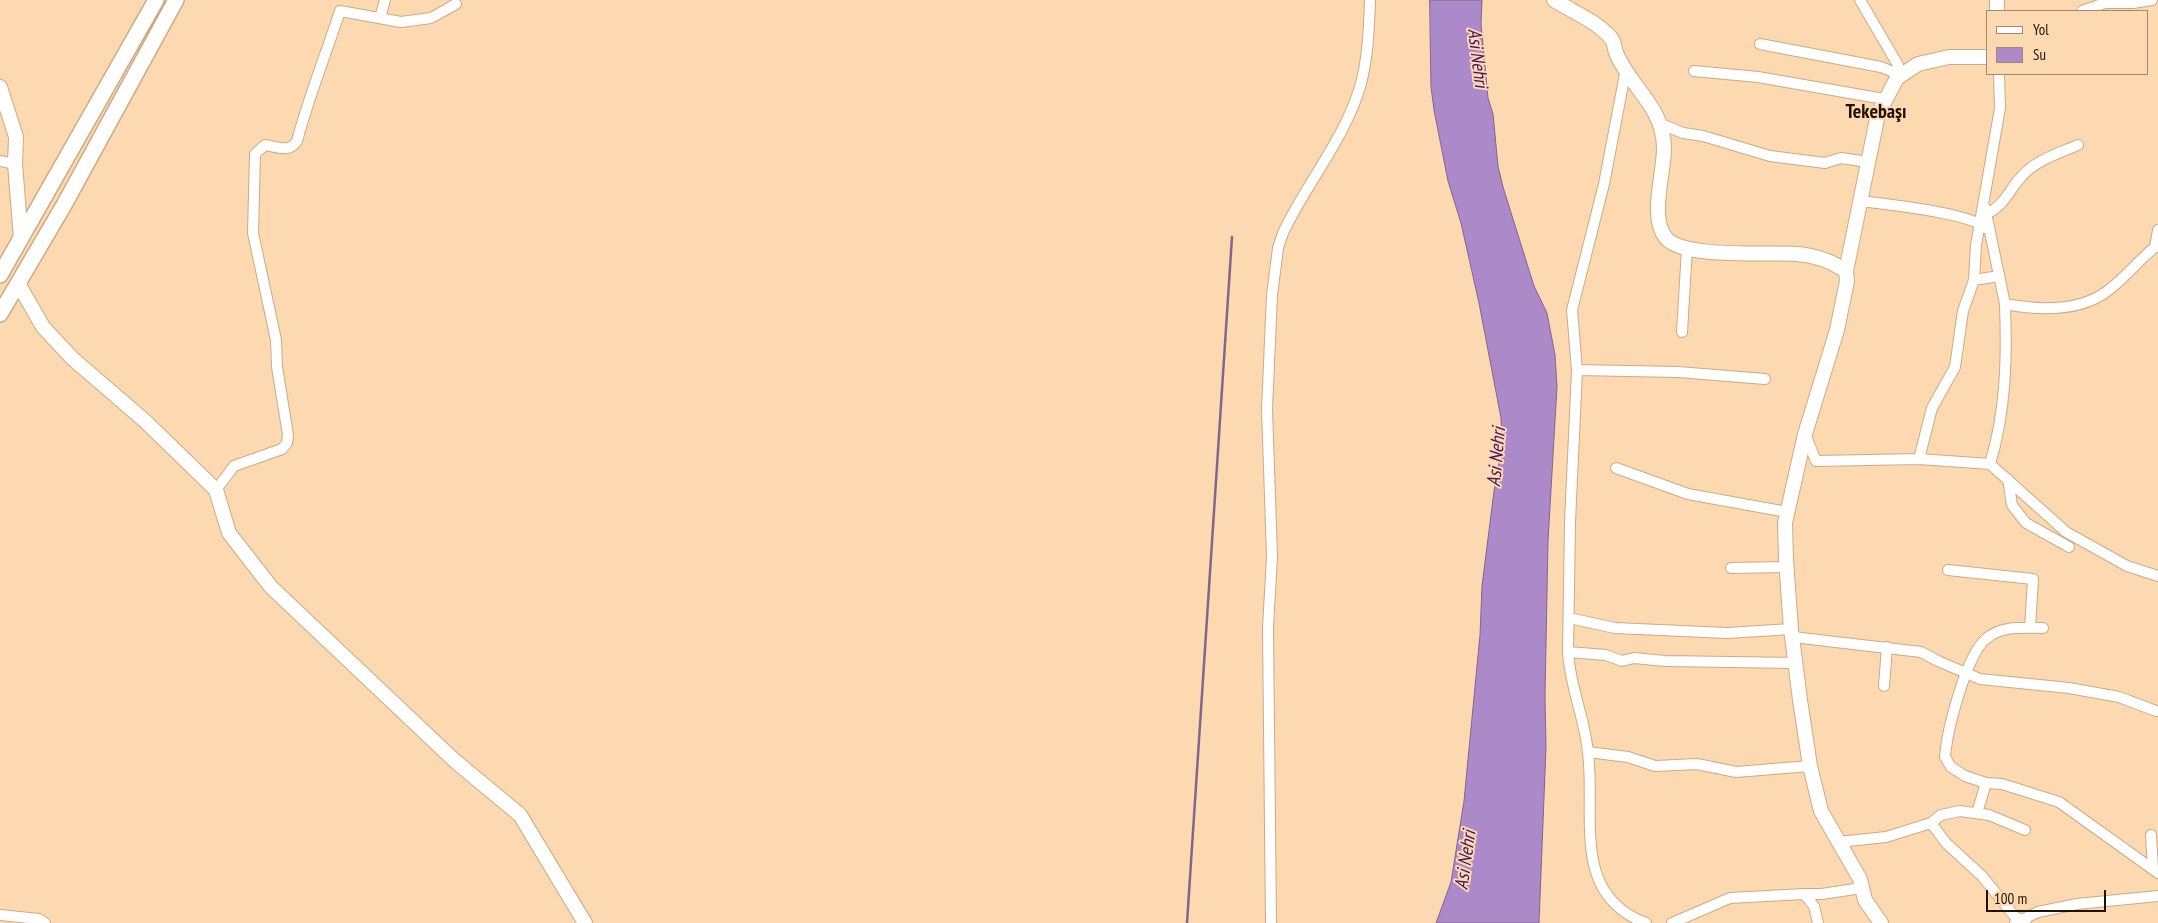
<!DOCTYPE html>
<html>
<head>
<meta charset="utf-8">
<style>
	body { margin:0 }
	#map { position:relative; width:2158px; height:923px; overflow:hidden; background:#fdd9b1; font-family:"PT Sans Narrow",sans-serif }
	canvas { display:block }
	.legend { position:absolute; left:1986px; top:10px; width:162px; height:65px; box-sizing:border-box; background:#fdd9b1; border:1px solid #a4896c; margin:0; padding:6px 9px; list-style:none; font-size:15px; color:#1f1204 }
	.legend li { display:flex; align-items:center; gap:10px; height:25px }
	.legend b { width:25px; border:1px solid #a4896c }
	.scale { position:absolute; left:1986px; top:890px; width:120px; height:22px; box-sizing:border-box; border:2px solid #1f1204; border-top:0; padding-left:6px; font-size:15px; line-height:18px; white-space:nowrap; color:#1f1204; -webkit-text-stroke:4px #fdd9b1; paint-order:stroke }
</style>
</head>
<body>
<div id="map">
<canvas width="2158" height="923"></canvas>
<ul class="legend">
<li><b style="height:6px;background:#fff"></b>Yol</li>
<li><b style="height:14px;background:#ac89c8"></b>Su</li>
</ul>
<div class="scale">100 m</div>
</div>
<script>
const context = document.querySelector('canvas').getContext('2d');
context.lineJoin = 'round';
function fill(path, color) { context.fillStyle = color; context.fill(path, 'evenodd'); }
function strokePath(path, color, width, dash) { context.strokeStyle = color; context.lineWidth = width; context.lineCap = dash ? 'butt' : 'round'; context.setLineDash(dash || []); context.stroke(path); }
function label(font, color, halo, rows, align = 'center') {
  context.font = font + ' "PT Sans Narrow",sans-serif'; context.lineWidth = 4; context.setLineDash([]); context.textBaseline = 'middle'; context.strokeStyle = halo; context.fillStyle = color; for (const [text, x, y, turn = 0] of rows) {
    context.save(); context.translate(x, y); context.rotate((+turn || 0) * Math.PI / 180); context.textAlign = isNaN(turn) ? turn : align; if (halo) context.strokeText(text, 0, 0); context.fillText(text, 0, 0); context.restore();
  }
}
const water = new Path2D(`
	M 1430,0 L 1482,0 L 1481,24 L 1488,98 L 1493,114 L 1498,166 L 1503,187 L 1534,286 L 1547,313 L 1555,355 L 1557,387 L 1548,541 L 1545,696 L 1546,747 L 1539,923 L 1436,923 L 1451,882 L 1464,801 L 1480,635 L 1482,586 L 1494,491 L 1502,445 L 1501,418 L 1479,303 L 1461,223 L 1448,181 L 1434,110 L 1431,87 Z`);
fill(water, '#ac89c8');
strokePath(water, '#82658d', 1);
strokePath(new Path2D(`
	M 1187,923 L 1232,237`), '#82658d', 2.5);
const street = new Path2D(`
	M 1860,0 L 1898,65 L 1897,78
	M 2082,11 L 2105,3 L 2133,3 L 2152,0
	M 380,18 L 385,0
	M 1760,44 L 1881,67 L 1898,74
	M 1626,69 L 1604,184 L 1572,310 L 1577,370 L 1570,522 L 1568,652 C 1570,687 1585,719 1588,753 C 1596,815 1570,895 1646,923
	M 1694,71 L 1758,77 L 1884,99
	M 1661,124 L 1683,133 L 1703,136 L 1770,156 L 1825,163 L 1841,158 L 1868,162
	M 0,161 L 15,164
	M 1860,201 C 1884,204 1972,213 1985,228
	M 1985,208 L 2005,304 C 2037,310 2078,312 2106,292 C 2124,279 2138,261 2155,247
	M 1988,213 C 2005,205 2009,190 2021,177 C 2036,160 2057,154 2078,145
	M 2158,230 L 2155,247 L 2158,247
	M 1974,280 L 1999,276
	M 2005,304 C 2007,358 2006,411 1990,464 L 2066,532 L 2127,566 L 2158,576
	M 1682,332 L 1687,248
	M 1577,370 L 1678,372 L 1765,379
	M 1805,434 L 1816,461 L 1919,459 L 1990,464
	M 1919,459 L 1932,408 L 1955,367 L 1963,311 L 1974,280 L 1976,245 L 2000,108 L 1999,74
	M 1616,468 L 1688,494 L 1787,512
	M 2008,479 L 2012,505 L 2026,523 L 2069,547
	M 216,490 L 234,466 L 282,449 L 287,443 L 288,435 L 277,367 L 276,340 L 253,233 L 255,154 L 265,145 C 277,147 290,153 297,141 C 309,96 326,54 340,11 L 401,22 L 431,18 L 456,4
	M 1731,568 L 1787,567
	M 1948,570 L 2033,579 L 2030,628
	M 1569,618 L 1615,628 L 1727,633 L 1791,629
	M 2043,628 C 2024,628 2003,625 1987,638 C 1966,654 1947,731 1945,757 L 1951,767 L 1965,776 L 1986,783 L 2002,784 L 2059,802 L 2158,873
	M 1793,637 L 1921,652 L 1938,661 L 1980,679 L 2069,688 L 2119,697 L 2156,711
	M 1568,652 L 1606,655 L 1622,661 L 1634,658 L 1665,661 L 1795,663
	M 1884,686 L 1887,647
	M 1588,752 L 1628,757 L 1655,766 L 1697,764 L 1736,772 L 1810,766
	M 1977,813 L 1986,783
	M 1931,823 L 1946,843 L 1982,876 L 2016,918 L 2026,920
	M 2151,835 L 2153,869
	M 1838,842 L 1886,837 L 1931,823 L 1941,815 L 1960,811 L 1989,815 L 2025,830
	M 1804,894 L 1822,894 L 1861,888
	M 0,915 L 39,919 L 45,923
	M 1271,923 L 1268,628 L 1272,556 L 1267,409 L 1272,295 L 1278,248 L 1283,233 C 1306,184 1344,140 1360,87 C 1368,59 1369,29 1370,0
	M 1672,923 L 1730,898 L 1804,894 L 1814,906 L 1818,923
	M 2015,923 L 2038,912 L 2077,904 L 2158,896`);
const secondary = new Path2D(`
	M 1554,0 C 1573,12 1595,20 1611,38 C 1615,42 1614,50 1617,55 C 1632,89 1664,107 1664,149 C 1664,173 1649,218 1666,238 C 1684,259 1769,252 1796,254 C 1815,255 1831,261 1846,271
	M 1997,0 L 1997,11
	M 0,87 L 16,137 L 15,164 L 21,239
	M 18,283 L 43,327 L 73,359 L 145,421 L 216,490 L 229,533 L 271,587 L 455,761 L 520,815 L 585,923
	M 1881,923 L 1865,900 L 1860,879 L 1821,811 L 1810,766 L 1800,700 L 1791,629 L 1786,560 L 1785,523 L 1805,434 L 1837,330 L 1847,281 L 1846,271 L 1878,114 L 1897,78 L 1918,64 L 1949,57 L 1987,57`);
const primary = new Path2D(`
	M 0,275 L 156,0
	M 0,314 L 64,205 L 176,0`);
strokePath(street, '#cdaa83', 12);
strokePath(secondary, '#cdaa83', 16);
strokePath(primary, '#cdaa83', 18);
strokePath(street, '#fff', 10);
strokePath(secondary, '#fff', 14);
strokePath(primary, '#fff', 15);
label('italic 19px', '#43135f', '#fdd9b1', [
	["Asi Nehri",1477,58,83],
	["Asi Nehri",1497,457,-85],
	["Asi Nehri",1466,860,-82]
]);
label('bold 20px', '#1f1204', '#fdd9b1', [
	["Tekebaşı",1876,112]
]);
</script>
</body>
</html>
